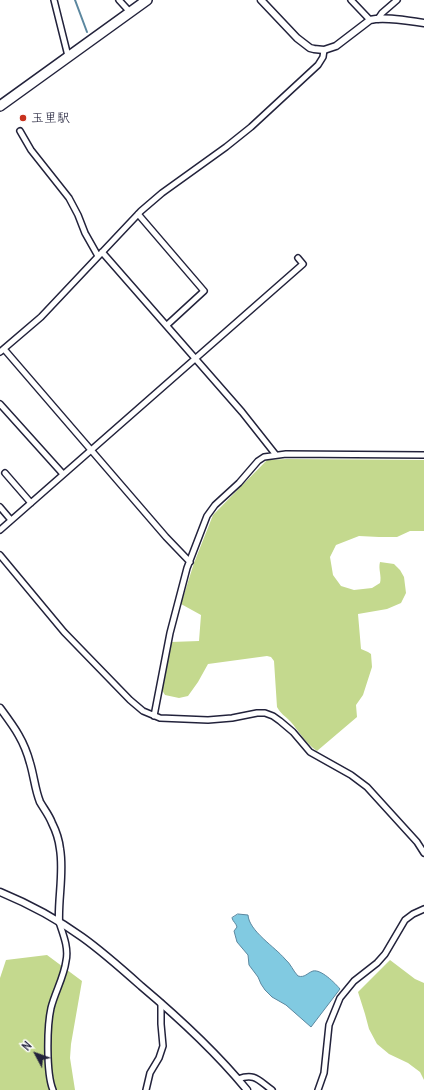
<!DOCTYPE html>
<html>
<head>
<meta charset="utf-8">
<style>
	body { margin:0 }
	#map { position:relative; width:424px; height:1090px; overflow:hidden; background:#fff; font-family:Delius,sans-serif }
	canvas { display:block }
	.north { position:absolute; left:16px; top:1034px; width:40px; height:40px; -webkit-text-stroke:3px #fff; paint-order:stroke; rotate:311deg; font-size:11px; font-weight:700; line-height:16px; text-align:center; color:#22223b }
	.north::after { content:''; display:block; margin:auto; width:14px; height:18px; background:#22223b; clip-path:polygon(50% 0,100% 100%,50% 72%,0 100%) }
</style>
</head>
<body>
<div id="map">
<canvas width="424" height="1090"></canvas>
<div class="north">N</div>
</div>
<script>
const context = document.querySelector('canvas').getContext('2d');
context.lineJoin = 'round';
function fill(path, color) { context.fillStyle = color; context.fill(path, 'evenodd'); }
function strokePath(path, color, width, dash) { context.strokeStyle = color; context.lineWidth = width; context.lineCap = dash ? 'butt' : 'round'; context.setLineDash(dash || []); context.stroke(path); }
function label(font, color, halo, rows, align = 'center') {
  context.font = font + ' Delius,"Klee One",sans-serif'; context.lineWidth = 4; context.setLineDash([]); context.textBaseline = 'middle'; context.strokeStyle = halo; context.fillStyle = color; for (const [text, x, y, turn = 0] of rows) {
    context.save(); context.translate(x, y); context.rotate((+turn || 0) * Math.PI / 180); context.textAlign = isNaN(turn) ? turn : align; if (halo) context.strokeText(text, 0, 0); context.fillText(text, 0, 0); context.restore();
  }
}
fill(new Path2D(`
	M 287,459 L 424,460 L 424,531 L 410,531 L 397,537 L 379,537 L 359,536 L 336,545 L 330,557 L 333,575 L 341,586 L 354,590 L 372,588 L 380,583 C 382,576 378,569 380,562 L 394,564 L 400,570 L 404,577 L 406,593 L 401,603 L 387,609 L 358,614 L 361,649 L 368,652 L 371,654 L 372,667 L 363,695 L 356,705 L 357,717 L 317,751 C 305,743 299,731 290,721 C 285,716 280,713 277,707 L 274,661 L 271,657 L 267,656 L 208,664 L 198,682 L 188,696 L 179,698 L 165,695 L 162,690 L 171,642 L 199,641 L 201,615 L 181,604 L 194,563 L 213,515 L 267,460 Z
	M 47,955 L 82,981 L 71,1044 L 70,1058 L 75,1090 L 0,1090 L 0,978 L 6,960 Z
	M 390,960 L 415,979 L 424,983 L 424,1080 L 420,1072 L 408,1063 L 389,1054 L 377,1044 L 369,1029 L 365,1014 L 358,992 Z`), '#c4d98e');
const water = new Path2D(`
	M 238,914 L 248,915 C 249,931 275,947 285,959 C 291,964 293,971 298,976 C 305,978 307,973 313,971 C 321,969 335,983 340,989 L 311,1027 L 286,1005 L 272,997 L 265,990 L 261,984 L 258,977 L 249,965 L 248,955 L 237,942 L 234,931 L 237,927 C 236,923 233,922 232,918 Z`);
fill(water, '#81cae1');
strokePath(water, '#5b879f', 1);
strokePath(new Path2D(`
	M 75,0 L 87,32`), '#5b879f', 2);
const minor = new Path2D(`
	M 54,0 L 68,56
	M 119,0 L 130,12
	M 351,0 L 370,20
	M 378,19 L 382,13 L 397,0
	M 20,131 L 31,150 L 69,198 L 78,215 L 85,233 L 98,256
	M 138,214 L 204,291 L 167,325
	M 102,252 L 242,412 L 276,455
	M 4,349 L 166,537 L 190,562
	M 0,352 L 41,317 L 141,211 L 162,193 L 226,147 L 251,127 L 318,65 L 323,57 L 324,50
	M 0,404 L 63,474
	M 5,473 L 31,503
	M 0,507 L 11,520
	M 0,530 L 303,264 L 298,258
	M 0,555 L 64,632 L 130,700 L 143,711 L 160,718 L 208,720 L 232,718 L 257,713 L 265,713 L 273,716 L 280,721 L 293,732 L 310,752 L 351,775 L 367,787 L 417,842 L 424,853
	M 154,716 L 170,633 L 187,568 L 207,516 L 215,505 L 239,483 L 258,461 L 264,457 L 286,454 L 424,455
	M 238,1079 C 255,1073 258,1080 272,1090
	M 53,1090 C 46,1073 47,1026 51,1008 C 55,992 64,977 66,961 C 69,948 63,934 59,922
	M 146,1090 L 150,1073 L 159,1058 L 163,1046 L 161,1024 L 161,1003
	M 318,1090 L 324,1073 L 329,1025 L 340,998 L 354,981 L 377,963 L 385,954 L 405,920 L 413,914 L 424,909`);
const tertiary = new Path2D(`
	M 261,0 L 297,38 L 310,48 L 314,49 L 324,50 L 336,46 L 370,20 C 384,16 409,21 424,23
	M 0,708 C 14,727 24,740 30,763 C 34,776 35,790 40,802 C 44,809 49,815 52,823 C 56,831 59,840 60,849 C 64,872 58,898 59,922
	M 0,892 C 29,904 57,919 82,937 C 103,952 122,969 141,986 C 179,1018 216,1052 247,1090`);
const trunk = new Path2D(`
	M 0,106 L 147,0`);
strokePath(minor, '#22223b', 8);
strokePath(tertiary, '#22223b', 9);
strokePath(trunk, '#22223b', 12);
strokePath(minor, '#fff', 5);
strokePath(tertiary, '#fff', 6);
strokePath(trunk, '#fff', 9);
for (const [x, y, r, color] of [
	[23,118,4,"#c8321e"]
]) { const dot = new Path2D(); dot.arc(x, y, r, 0, 2 * Math.PI); context.fillStyle = color; context.fill(dot); strokePath(dot, '#fff', 1.5); }
label('13px', '#22223b', '#fff', [
	["玉里駅",31,118]
], 'left');
</script>
</body>
</html>
